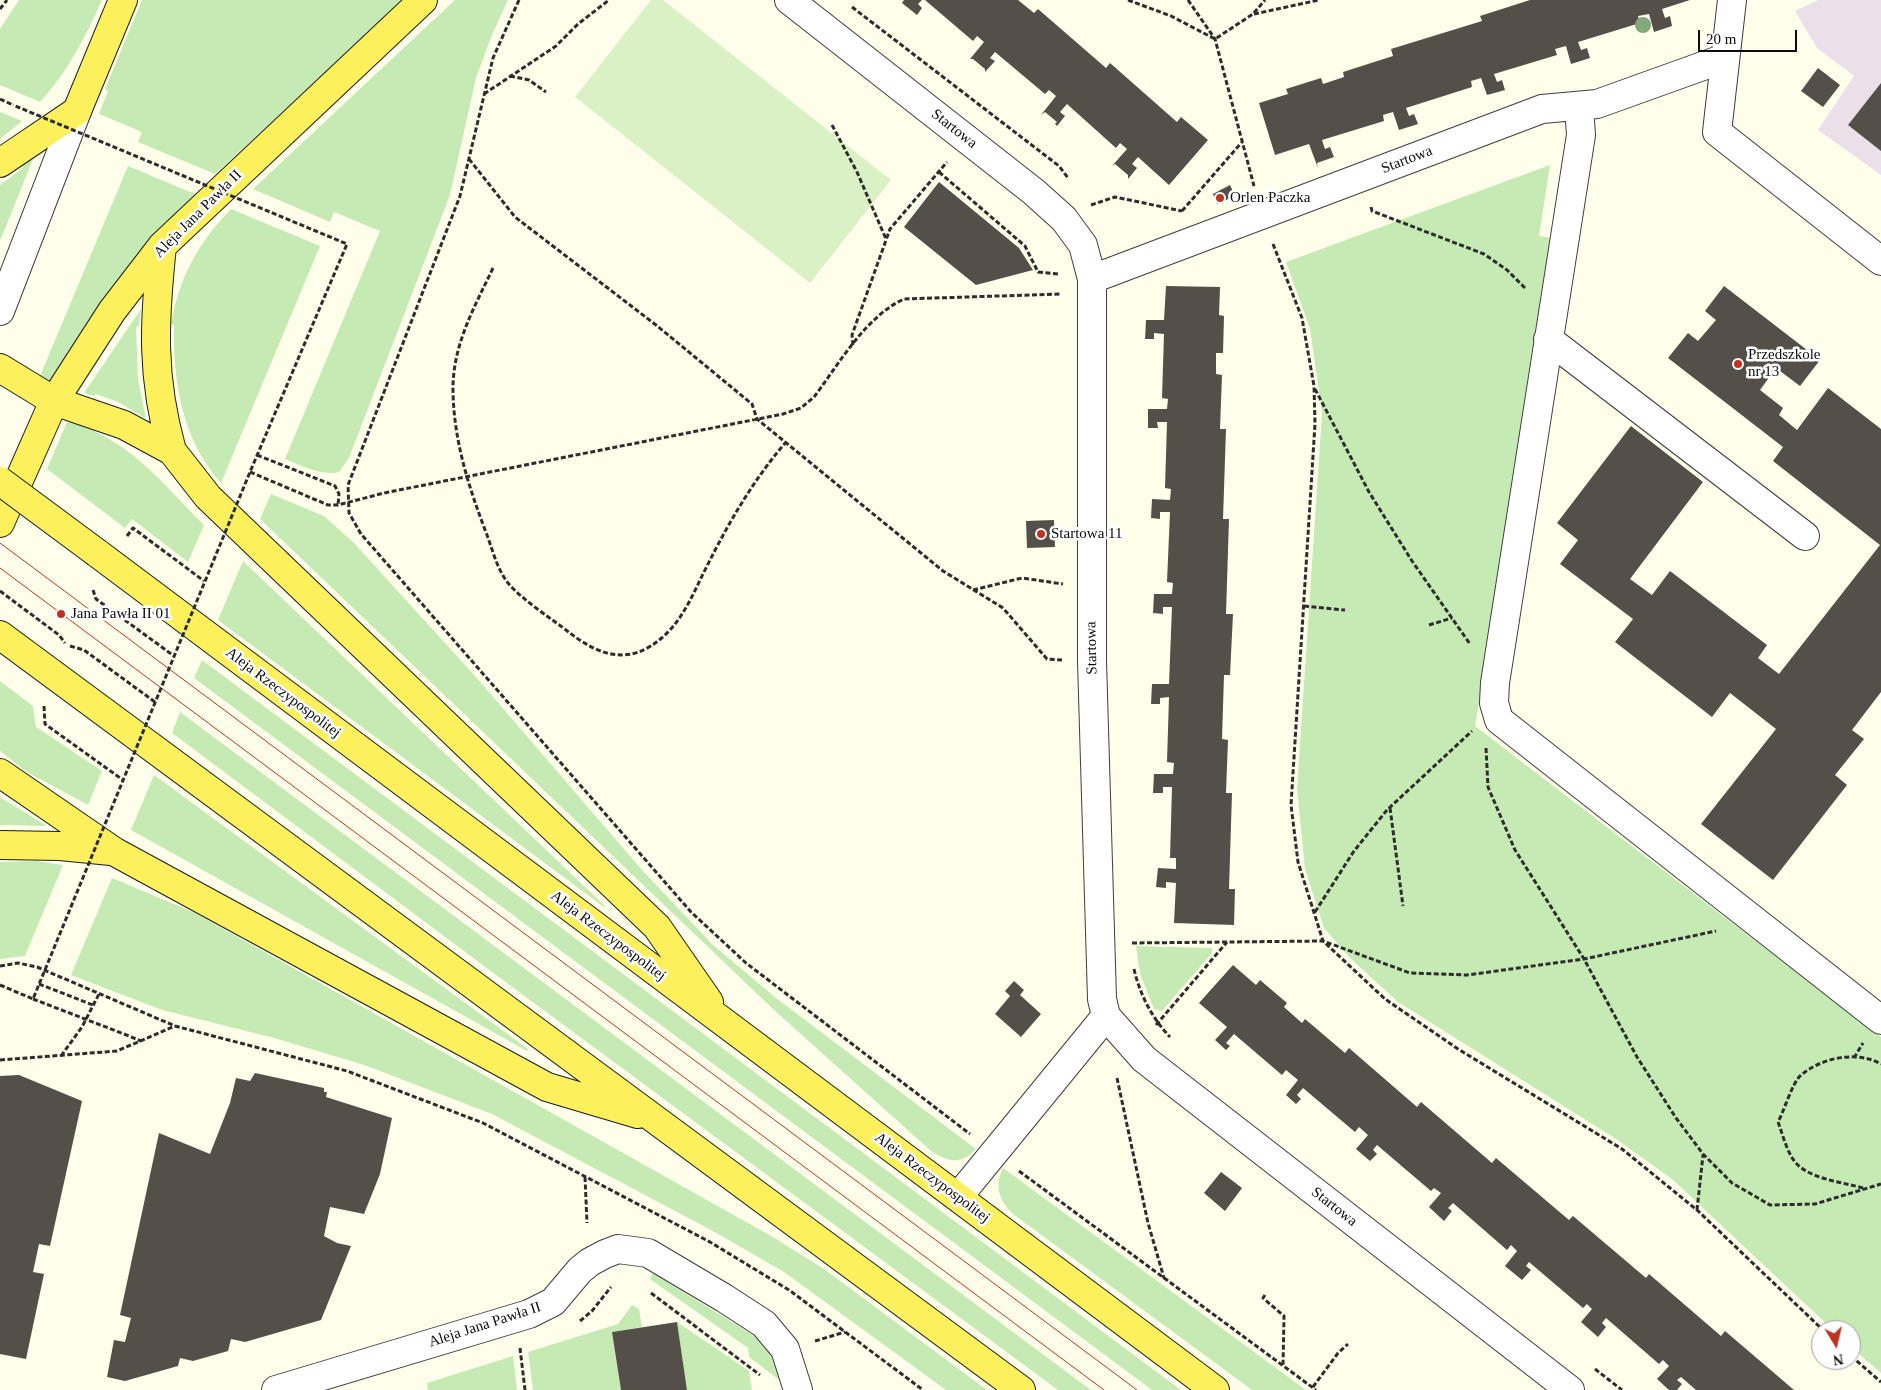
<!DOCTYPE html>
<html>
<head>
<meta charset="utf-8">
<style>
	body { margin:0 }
	#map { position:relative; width:1881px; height:1390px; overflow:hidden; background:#fffeea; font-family:"Times New Roman",serif }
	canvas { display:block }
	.north { position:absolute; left:1811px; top:1320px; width:50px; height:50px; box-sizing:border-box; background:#fff; border:1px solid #9d9d9d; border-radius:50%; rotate:171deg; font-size:14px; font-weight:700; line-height:20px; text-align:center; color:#0b0b0b }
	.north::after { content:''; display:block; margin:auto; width:18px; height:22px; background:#bf3420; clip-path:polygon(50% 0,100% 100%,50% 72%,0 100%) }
	.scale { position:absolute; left:1698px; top:30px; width:99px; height:22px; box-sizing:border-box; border:2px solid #0b0b0b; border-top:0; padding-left:6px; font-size:15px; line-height:18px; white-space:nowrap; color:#0b0b0b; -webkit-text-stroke:4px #fff; paint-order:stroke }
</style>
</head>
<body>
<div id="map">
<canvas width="1881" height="1390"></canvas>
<div class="north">N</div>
<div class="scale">20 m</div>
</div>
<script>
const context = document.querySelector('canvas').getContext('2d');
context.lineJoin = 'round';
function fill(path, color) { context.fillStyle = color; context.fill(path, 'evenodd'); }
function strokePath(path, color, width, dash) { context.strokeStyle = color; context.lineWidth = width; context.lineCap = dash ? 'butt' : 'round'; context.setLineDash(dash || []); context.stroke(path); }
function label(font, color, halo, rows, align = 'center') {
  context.font = font + ' "Times New Roman",serif'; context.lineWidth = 5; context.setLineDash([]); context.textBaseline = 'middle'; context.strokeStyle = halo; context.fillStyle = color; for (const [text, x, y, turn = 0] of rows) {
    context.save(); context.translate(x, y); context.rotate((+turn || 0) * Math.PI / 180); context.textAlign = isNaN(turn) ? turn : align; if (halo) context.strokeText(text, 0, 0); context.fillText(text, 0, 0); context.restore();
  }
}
fill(new Path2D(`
	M 1818,0 L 1881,0 L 1881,175 L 1818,130 L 1854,76 L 1817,48 L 1795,11 Z`), '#ebdfea');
fill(new Path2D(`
	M 19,0 L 102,0 C 86,36 67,73 40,102 L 0,85 L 0,29 Z
	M 142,0 L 404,0 L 215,174 L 138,142 L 142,132 L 99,114 L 108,91 L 105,89 Z
	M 455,0 L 508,0 L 492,35 L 476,78 L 450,195 L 349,458 L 339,472 C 321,476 302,466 285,459 L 380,231 L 334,212 L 330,222 L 253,189 Z
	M 0,112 L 22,121 L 0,139 Z
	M 35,154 L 5,229 L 0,240 L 0,185 L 23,168 L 22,165 Z
	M 1550,165 L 1539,236 L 1558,239 L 1475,726 L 1881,1037 L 1881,1373 L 1851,1347 L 1851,1330 L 1833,1330 L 1672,1179 L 1616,1139 L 1398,1002 L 1351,959 L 1324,928 L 1305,869 L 1297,789 L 1322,413 L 1310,329 L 1286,262 Z
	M 128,166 L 195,194 C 135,252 88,318 45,389 L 35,388 Z
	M 231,209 L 320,246 L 221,483 C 182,439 173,383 174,325 L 171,324 C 179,278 198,243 231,209 Z
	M 141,309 L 139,326 L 136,327 L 138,379 L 146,419 L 118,402 L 96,394 L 94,396 L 84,393 Z
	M 67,422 L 94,428 L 94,431 C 138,451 170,491 204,525 L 188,562 L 132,519 L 125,528 L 47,469 Z
	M 271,494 L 324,516 L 354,543 L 476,677 L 642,870 L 713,945 L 776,998 L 976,1149 C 962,1165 947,1162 931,1151 L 774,1010 L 260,519 Z
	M 243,561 L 605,906 L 604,907 L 218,620 Z
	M 202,660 L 1181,1390 L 1152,1390 L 194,678 Z
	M 0,681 L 33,706 L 36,727 L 102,771 L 88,805 L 27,772 L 0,751 Z
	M 180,712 L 1091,1390 L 1058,1390 L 488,969 L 172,733 Z
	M 154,775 L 528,1049 L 527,1051 L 131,830 Z
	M 0,797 L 47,826 L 0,825 Z
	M 36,861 L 63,865 L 25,956 L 0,959 L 0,862 Z
	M 112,878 L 195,913 L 773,1237 L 824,1269 L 987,1390 L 946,1390 L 784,1272 L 711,1230 L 492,1114 L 367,1066 L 278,1039 L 162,1010 L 71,975 Z
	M 1136,946 L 1212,948 L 1212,953 L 1162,1011 L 1154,1009 L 1140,974 Z
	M 1003,1168 L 1306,1390 L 1252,1390 L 1013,1214 C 999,1200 994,1186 1003,1168 Z
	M 653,1273 L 761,1340 L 771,1353 L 782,1382 L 749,1357 L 748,1348 L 650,1279 Z
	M 632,1305 L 639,1309 L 642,1327 L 612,1332 L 621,1390 L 533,1390 L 528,1352 L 618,1324 Z
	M 677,1322 L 749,1371 L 752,1390 L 687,1390 Z
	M 513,1356 L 517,1390 L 428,1390 L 427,1383 Z`), '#c6eab3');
fill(new Path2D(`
	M 651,0 L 663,0 L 891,180 L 810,283 L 575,97 Z`), '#daf1c5');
fill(new Path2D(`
	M 904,0 L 922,0 L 918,4 L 922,8 L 917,15 L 902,3 Z
	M 925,0 L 1018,0 L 1034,13 L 1038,9 L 1106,68 L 1110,63 L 1177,122 L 1181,117 L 1208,140 L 1169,185 L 1138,157 L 1132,164 L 1137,168 L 1128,179 L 1128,175 L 1115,164 L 1112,166 L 1127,149 L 1120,143 L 1116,148 L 1067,104 L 1060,112 L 1065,116 L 1057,126 L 1055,124 L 1057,122 L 1045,112 L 1041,115 L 1056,96 L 1049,90 L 1045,94 L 995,52 L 990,58 L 995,61 L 985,72 L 985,69 L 973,59 L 970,59 L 984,42 L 977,36 L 973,41 Z
	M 1530,0 L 1690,0 L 1662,9 L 1665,18 L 1670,16 L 1672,26 L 1654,32 L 1649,14 L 1638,16 L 1640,23 L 1578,42 L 1581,50 L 1587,48 L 1590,58 L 1571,64 L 1566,46 L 1555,49 L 1557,55 L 1494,74 L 1497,82 L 1502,80 L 1505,90 L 1487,95 L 1481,78 L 1471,81 L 1472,87 L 1406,108 L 1409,116 L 1414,114 L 1418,124 L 1399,130 L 1393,112 L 1383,115 L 1384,121 L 1322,140 L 1325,149 L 1330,147 L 1334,157 L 1317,163 L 1318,168 L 1309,144 L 1275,155 L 1259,103 L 1288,94 L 1286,89 L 1321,78 L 1323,84 L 1344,77 L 1343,72 L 1393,56 L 1391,49 L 1482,21 L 1480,16 Z
	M 1818,68 L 1840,85 L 1823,107 L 1801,91 Z
	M 1881,83 L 1881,151 L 1848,125 Z
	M 939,182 L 1019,248 L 1033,270 L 976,285 L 904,227 Z
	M 1230,185 L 1235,196 L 1217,204 L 1213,194 Z
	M 1166,286 L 1220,287 L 1219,315 L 1224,316 L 1223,353 L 1216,353 L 1216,374 L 1222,375 L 1220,429 L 1226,429 L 1223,519 L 1229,519 L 1226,614 L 1233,614 L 1230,675 L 1224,675 L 1222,739 L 1228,740 L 1226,793 L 1232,793 L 1229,889 L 1235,889 L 1234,925 L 1174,923 L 1176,883 L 1166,882 L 1166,888 L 1156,887 L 1158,868 L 1176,869 L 1176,858 L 1170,858 L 1172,787 L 1163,787 L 1163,793 L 1153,793 L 1154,774 L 1173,774 L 1174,763 L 1167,762 L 1169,697 L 1160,698 L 1160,704 L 1151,704 L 1152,684 L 1169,684 L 1172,607 L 1163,607 L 1163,614 L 1153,613 L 1154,594 L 1172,594 L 1173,583 L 1167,582 L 1170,512 L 1160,512 L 1160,519 L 1151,518 L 1152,499 L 1170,500 L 1171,489 L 1165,488 L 1167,422 L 1157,422 L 1158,428 L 1148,428 L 1148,409 L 1167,409 L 1168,399 L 1162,398 L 1164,334 L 1154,333 L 1154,339 L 1145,339 L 1146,320 L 1164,320 Z
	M 1724,286 L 1820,360 L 1800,386 L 1776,368 L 1760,390 L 1783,408 L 1779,415 L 1797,430 L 1828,388 L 1881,429 L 1881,692 L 1852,730 L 1864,739 L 1835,775 L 1847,785 L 1773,880 L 1701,824 L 1776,729 L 1730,693 L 1712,717 L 1615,642 L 1633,619 L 1560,564 L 1578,540 L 1557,523 L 1631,426 L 1703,482 L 1630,579 L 1652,595 L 1670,571 L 1767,645 L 1758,658 L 1779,674 L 1880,545 L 1773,461 L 1783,447 L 1668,358 L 1688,333 L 1698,341 L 1716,320 L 1705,311 Z
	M 1054,520 L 1055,547 L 1027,548 L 1026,521 Z
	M 1233,965 L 1256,985 L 1260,980 L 1287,1003 L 1284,1007 L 1302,1023 L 1305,1019 L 1345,1053 L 1349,1048 L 1417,1107 L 1421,1102 L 1492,1163 L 1496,1158 L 1569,1220 L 1573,1216 L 1646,1278 L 1649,1274 L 1721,1336 L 1725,1331 L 1794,1390 L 1696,1390 L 1681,1377 L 1677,1380 L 1682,1384 L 1677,1390 L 1669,1390 L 1657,1379 L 1669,1366 L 1663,1360 L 1659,1364 L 1606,1318 L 1602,1323 L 1606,1327 L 1598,1337 L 1581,1322 L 1592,1309 L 1587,1304 L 1583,1308 L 1529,1262 L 1526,1266 L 1531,1270 L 1522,1280 L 1505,1266 L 1517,1251 L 1511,1245 L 1507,1250 L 1453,1203 L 1448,1208 L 1452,1211 L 1444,1221 L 1429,1207 L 1441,1193 L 1434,1188 L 1431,1191 L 1377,1145 L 1373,1150 L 1377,1154 L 1370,1161 L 1356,1149 L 1368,1135 L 1359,1127 L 1355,1132 L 1303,1088 L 1297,1095 L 1301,1099 L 1296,1104 L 1286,1095 L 1298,1080 L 1286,1070 L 1282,1075 L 1234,1034 L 1226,1043 L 1230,1046 L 1226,1050 L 1215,1040 L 1227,1027 L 1199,1003 Z
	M 1014,981 L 1024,990 L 1020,995 L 1041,1014 L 1021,1037 L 995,1014 L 1010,996 L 1005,991 Z
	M 255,1073 L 324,1088 L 324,1092 L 327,1092 L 326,1097 L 392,1118 L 380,1174 L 364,1214 L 330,1207 L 324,1236 L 337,1243 L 351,1246 L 321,1320 L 245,1342 L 231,1339 L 228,1351 L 193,1361 L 180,1358 L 178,1366 L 125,1381 L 107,1377 L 114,1340 L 125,1342 L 131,1318 L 120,1315 L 159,1133 L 210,1154 L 230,1103 L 236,1078 L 250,1081 Z
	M 19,1075 L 82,1101 L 50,1246 L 39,1244 L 33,1272 L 44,1274 L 26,1359 L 0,1354 L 0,1076 Z
	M 1221,1172 L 1242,1188 L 1225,1211 L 1204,1193 Z
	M 677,1322 L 687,1390 L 621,1390 L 612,1332 Z`), '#544f48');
const minor = new Path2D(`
	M 789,0 L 1034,192 L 1064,219 L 1083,245 L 1092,279 L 1092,661 L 1102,999 L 1106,1016 L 1144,1059 L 1570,1390
	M 1732,0 L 1717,132 L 1881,261
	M 1579,107 L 1581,135 L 1495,683 L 1494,703 L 1499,720 L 1881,1020
	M 1092,279 L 1542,109 L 1597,104 L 1725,58
	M 0,311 L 77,111
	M 1548,339 L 1805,536
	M 958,1197 L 1106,1016
	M 276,1390 L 529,1314 L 553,1302 L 580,1270 L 590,1262 L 605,1254 L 618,1249 L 648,1253 L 724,1298 L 764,1324 L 785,1349 L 798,1390`);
const major = new Path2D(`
	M 0,163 L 77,111 L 123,0
	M 162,246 C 154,322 151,376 172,451
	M 0,368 L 54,401 L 124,425 L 172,451 L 208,497 L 657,927 L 709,1002
	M 0,523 L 54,401 L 112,311 L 162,246 L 423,0
	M 97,553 L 1215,1390
	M 0,635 L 1021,1390
	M 0,773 L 115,852 L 547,1087 L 638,1114
	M 0,845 L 60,846 L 111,851`);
strokePath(minor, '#3e3e3e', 30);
strokePath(major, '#1c1c1c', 30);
strokePath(new Path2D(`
	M 519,0 L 493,58 L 460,196 L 348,485 L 349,513 L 361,534 L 691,912 L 746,963 L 970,1134
	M 1128,0 L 1171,16 L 1215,39 L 1253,14 L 1265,0
	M 1188,0 L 1215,39 L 1254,186
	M 852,7 L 1059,166 L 1068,178
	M 0,9 L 7,0
	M 1254,14 L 1319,0
	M 510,76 L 529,80 L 546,92
	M 484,94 L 556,46 L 578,24 L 609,0
	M 0,99 L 13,105
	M 832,125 L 857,172 L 886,239
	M 469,159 L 515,217 L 656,325 L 752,404 L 757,419 L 943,571 L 1003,608 L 1047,659 L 1062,660
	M 939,172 L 1025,246 L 1038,272 L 1059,274
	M 1091,205 L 1115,197 L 1182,211
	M 1371,207 L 1372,211 L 1484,254 L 1507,270 L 1526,289
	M 1182,211 L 1242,142
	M 1273,244 L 1302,318 L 1314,386 L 1315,424 L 1291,805 L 1298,862 L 1323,941 L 1385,999 L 1458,1049 L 1622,1149 L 1697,1210 L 1823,1330
	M 493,268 C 474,308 452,346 453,392 C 454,442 469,488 487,535 C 493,551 497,569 508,583 C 521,599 552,619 570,633 C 593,651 621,664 649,647 C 681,628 691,597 707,566 C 729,522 754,479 786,442
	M 853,345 L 852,335 L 890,229 L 947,162
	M 1315,389 L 1369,492 L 1412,561 L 1470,644
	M 257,455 L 335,486 L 339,494 L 338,505
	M 250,472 L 328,505 L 338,505 L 384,493 L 783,414 L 801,408 L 814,397 C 839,364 865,317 904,299 L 1061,294
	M 127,536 L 133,528 L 204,581
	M 93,590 L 96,599 L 174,656
	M 973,590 L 1022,578 L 1063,584
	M 0,591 L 59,635 L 65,643
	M 1304,606 L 1345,610
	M 1429,625 L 1452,618
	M 70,646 L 84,650 L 155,702
	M 44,706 L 45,724 L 123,780
	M 1486,748 L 1488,787 L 1515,850 L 1584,959 L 1637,1057 L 1676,1118 L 1703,1154 L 1732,1183 L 1770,1205 L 1815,1204 L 1881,1184
	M 1390,808 L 1403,906
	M 1315,912 L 1354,851 L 1387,810 L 1472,731
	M 1132,943 L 1323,941 L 1410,973 L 1467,975 L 1584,959 L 1716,931
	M 0,966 L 18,963 L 37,967 L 175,1026 L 347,1071 L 483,1123 L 710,1242 L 789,1290 L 923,1390
	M 1134,969 C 1140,995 1152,1018 1170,1037
	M 39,984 L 93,1005
	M 1156,1025 L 1227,942
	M 124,1034 L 141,1041
	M 61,1056 L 82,1027 L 99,994
	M 1854,1058 L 1863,1043
	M 0,1060 L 117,1051 L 175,1026
	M 1117,1078 L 1148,1223 L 1164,1278
	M 1019,1171 L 1316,1390
	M 585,1177 L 587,1223
	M 1863,1188 C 1842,1182 1809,1179 1795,1162 C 1786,1150 1783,1135 1778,1122 C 1784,1111 1792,1084 1800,1076 C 1820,1058 1857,1050 1881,1064
	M 1697,1210 L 1703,1155
	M 651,1293 L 760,1375
	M 1265,1295 L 1263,1298 L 1284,1316 L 1283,1365
	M 580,1321 L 592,1311 L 611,1287
	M 815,1341 L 845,1332
	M 520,1348 L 525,1390
	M 1851,1356 L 1881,1382
	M 1595,1369 L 1622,1390
	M 1313,1387 L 1338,1353 L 1348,1344`), '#2d2d2d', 3, [5, 2.5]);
strokePath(minor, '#fff', 28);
strokePath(major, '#fcf15c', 28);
strokePath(new Path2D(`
	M 0,543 L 1137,1390
	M 0,568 L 1104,1390`), '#bf3420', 1);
const majorBridge = new Path2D(`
	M 0,481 L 97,553`);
strokePath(majorBridge, '#1c1c1c', 30, []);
strokePath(new Path2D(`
	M 0,985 L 33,999 L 250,472 L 347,244 L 13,105
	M 33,999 L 124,1034`), '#2d2d2d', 3, [5, 2.5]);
strokePath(majorBridge, '#fcf15c', 28);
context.fillStyle = '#83a978';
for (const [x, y] of [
	[1643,25]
]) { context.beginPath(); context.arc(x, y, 8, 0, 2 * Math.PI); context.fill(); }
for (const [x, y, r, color] of [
	[1220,198,5,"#bf3420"],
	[1738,364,5,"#bf3420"],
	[1041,534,5,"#bf3420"],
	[61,614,5,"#bf3420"]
]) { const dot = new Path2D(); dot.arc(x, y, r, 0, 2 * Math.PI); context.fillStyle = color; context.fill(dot); strokePath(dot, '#fff', 2); }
label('15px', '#0b0b0b', '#fff', [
	["Startowa",954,129,38],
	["Startowa",1407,160,-21],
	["Aleja Jana Pawła II",198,214,-45],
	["Startowa",1092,648,-91],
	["Aleja Rzeczypospolitej",283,693,37],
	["Aleja Rzeczypospolitej",608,936,37],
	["Aleja Rzeczypospolitej",932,1178,37],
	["Startowa",1334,1207,38],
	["Aleja Jana Pawła II",485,1325,-18]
]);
label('15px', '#0b0b0b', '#fff', [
	["Orlen Paczka",1230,198],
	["Przedszkole",1748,355],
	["nr 13",1748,372],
	["Startowa 11",1051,534],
	["Jana Pawła II 01",71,614]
], 'left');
</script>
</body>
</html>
